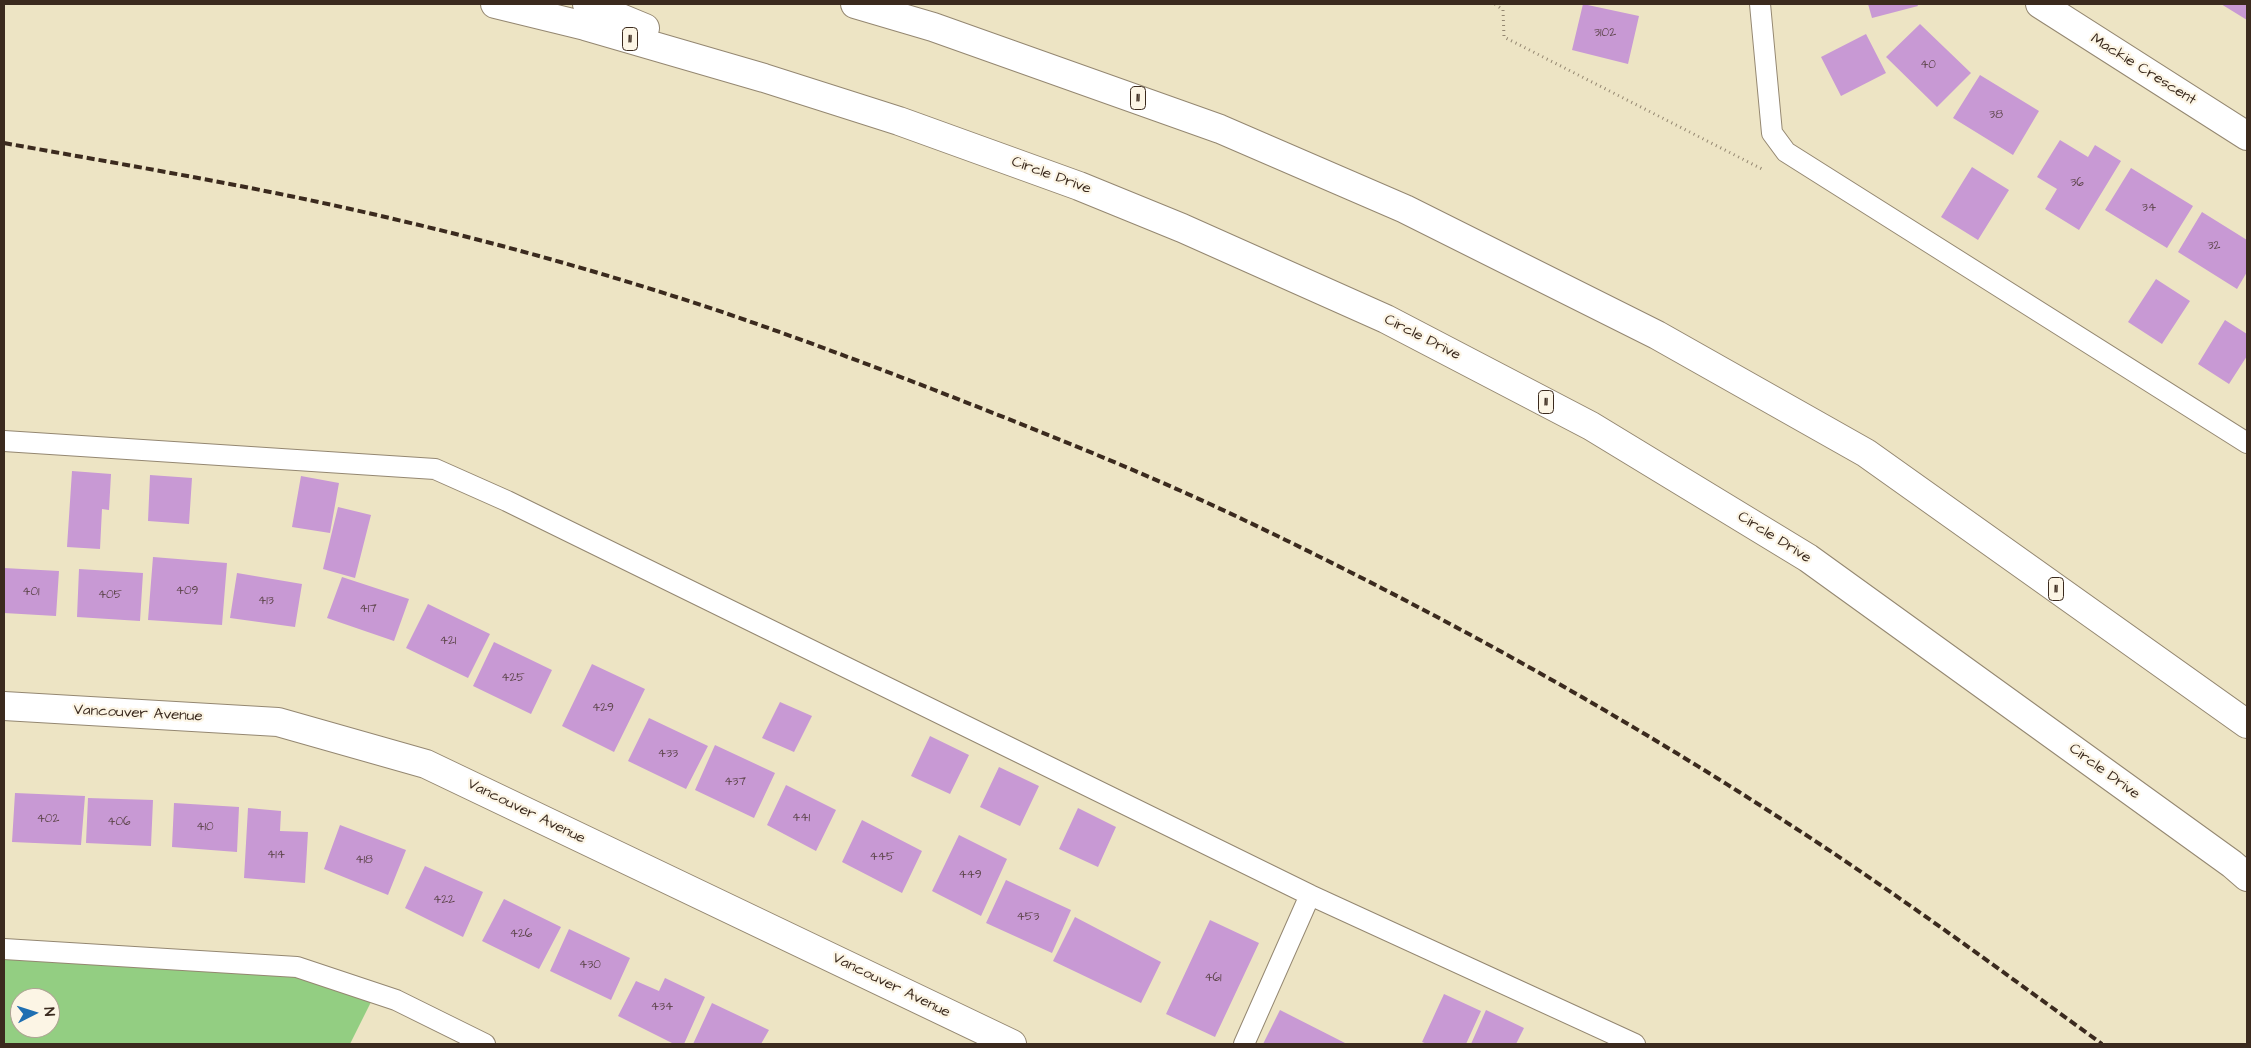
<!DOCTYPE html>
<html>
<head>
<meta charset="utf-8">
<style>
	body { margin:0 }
	#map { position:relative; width:2251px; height:1048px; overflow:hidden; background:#ede4c4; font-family:"Architects Daughter",sans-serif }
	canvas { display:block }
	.frame { position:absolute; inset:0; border:5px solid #3b2a1e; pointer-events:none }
	.north { position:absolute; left:10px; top:988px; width:50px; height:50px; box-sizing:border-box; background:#fcf5e5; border:1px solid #afa495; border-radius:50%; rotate:85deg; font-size:14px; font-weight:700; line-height:20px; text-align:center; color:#3b2a1e }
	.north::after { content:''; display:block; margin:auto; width:18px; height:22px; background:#1f6fb2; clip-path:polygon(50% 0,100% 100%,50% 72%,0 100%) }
</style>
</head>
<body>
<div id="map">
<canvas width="2251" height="1048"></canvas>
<div class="frame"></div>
<div class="north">N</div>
</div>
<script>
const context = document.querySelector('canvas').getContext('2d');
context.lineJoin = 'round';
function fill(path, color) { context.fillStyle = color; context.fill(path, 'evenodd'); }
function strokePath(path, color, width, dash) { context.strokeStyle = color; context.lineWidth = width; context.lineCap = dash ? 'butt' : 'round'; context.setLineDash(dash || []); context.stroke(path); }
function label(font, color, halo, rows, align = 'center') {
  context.font = font + ' "Architects Daughter",sans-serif'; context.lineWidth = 4.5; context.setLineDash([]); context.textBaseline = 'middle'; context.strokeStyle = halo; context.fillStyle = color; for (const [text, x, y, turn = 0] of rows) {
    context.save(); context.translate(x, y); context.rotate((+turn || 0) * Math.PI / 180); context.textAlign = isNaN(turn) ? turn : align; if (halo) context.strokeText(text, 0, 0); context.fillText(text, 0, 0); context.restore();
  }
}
fill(new Path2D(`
	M 4,959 L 276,968 L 371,1002 L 350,1044 L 4,1044 ZM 20,998 L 50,998 L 50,1028 L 20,1028 Z`), '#93ce82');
fill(new Path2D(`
	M 1583,4 L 1639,16 L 1628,64 L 1572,50 Z
	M 1868,4 L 1917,4 L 1918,6 L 1872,18 Z
	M 2221,4 L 2247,4 L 2247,20 Z
	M 1920,24 L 1971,73 L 1937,107 L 1886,57 Z
	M 1866,34 L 1886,73 L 1841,96 L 1821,57 Z
	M 1980,75 L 2039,111 L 2013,155 L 1953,118 Z
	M 2060,140 L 2088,157 L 2095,145 L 2121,161 L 2079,230 L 2045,209 L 2057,189 L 2037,177 Z
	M 1972,167 L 2009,190 L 1978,240 L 1941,217 Z
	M 2131,168 L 2193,206 L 2167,248 L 2105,210 Z
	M 2202,212 L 2247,240 L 2247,272 L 2237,289 L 2178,252 Z
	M 2156,279 L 2190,301 L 2162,344 L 2128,322 Z
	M 2225,320 L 2247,334 L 2247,356 L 2229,384 L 2198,364 Z
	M 72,471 L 111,474 L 109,510 L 102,509 L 100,549 L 67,547 Z
	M 150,475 L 192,478 L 189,524 L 148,521 Z
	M 301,476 L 339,483 L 330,533 L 292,527 Z
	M 338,507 L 371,515 L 355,578 L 323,569 Z
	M 153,557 L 227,563 L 222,625 L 148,620 Z
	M 4,568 L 59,571 L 56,616 L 4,613 Z
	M 79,569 L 143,573 L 140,621 L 77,617 Z
	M 237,573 L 302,584 L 295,627 L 230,618 Z
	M 342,577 L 409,599 L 394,641 L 327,618 Z
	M 428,604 L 490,634 L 468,678 L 406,648 Z
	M 494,642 L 552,670 L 531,714 L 473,686 Z
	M 592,664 L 645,689 L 614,752 L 562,726 Z
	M 780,702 L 812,716 L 794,752 L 762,738 Z
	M 649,718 L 708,746 L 686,789 L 628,761 Z
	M 930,736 L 969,755 L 950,794 L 911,776 Z
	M 715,745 L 775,773 L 754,818 L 695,790 Z
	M 999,767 L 1039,786 L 1020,826 L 980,807 Z
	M 786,785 L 836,810 L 816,851 L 767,825 Z
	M 15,793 L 85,796 L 81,845 L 12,842 Z
	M 88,798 L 153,800 L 151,846 L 86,843 Z
	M 174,803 L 239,807 L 237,852 L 172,847 Z
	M 248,808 L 281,811 L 280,831 L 308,832 L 305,883 L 244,878 Z
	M 1078,808 L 1116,827 L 1098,867 L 1059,849 Z
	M 862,820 L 922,851 L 902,893 L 842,862 Z
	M 340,825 L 406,850 L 388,895 L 324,869 Z
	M 959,835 L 1007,859 L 981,916 L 932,891 Z
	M 425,866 L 483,892 L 463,937 L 405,908 Z
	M 1006,880 L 1071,910 L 1052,953 L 986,923 Z
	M 504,899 L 561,927 L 539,969 L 482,941 Z
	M 1075,917 L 1161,962 L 1141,1003 L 1053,961 Z
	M 1210,920 L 1259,943 L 1215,1037 L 1166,1014 Z
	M 569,929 L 630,958 L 611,1000 L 550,971 Z
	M 665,978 L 705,997 L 684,1044 L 674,1044 L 618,1016 L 636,981 L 659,991 Z
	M 1444,994 L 1481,1011 L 1466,1044 L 1427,1044 L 1422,1042 Z
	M 712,1003 L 769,1030 L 761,1044 L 693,1044 Z
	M 1280,1010 L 1347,1044 L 1263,1044 Z
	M 1486,1010 L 1524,1028 L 1516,1044 L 1471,1044 Z`), '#c899d4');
const service = new Path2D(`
	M 1760,4 L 1772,133 L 1786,152 L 2247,443
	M 4,441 L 435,469 L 507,501 L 1310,895 L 1635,1044
	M 4,949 L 297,967 L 396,1000 L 485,1044
	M 1244,1044 L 1310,895`);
const minor = new Path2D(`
	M 2040,4 L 2247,136
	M 4,706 L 278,722 L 426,764 L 1012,1044`);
const trunk = new Path2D(`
	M 495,4 L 585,26 L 764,78 L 899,121 L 1079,186 L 1182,228 L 1386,319 L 1591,426 L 1808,558 L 2232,864 L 2247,877
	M 587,4 L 645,28
	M 855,4 L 933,27 L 1220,129 L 1405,209 L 1657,335 L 1866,453 L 2247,724`);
strokePath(service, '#948771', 22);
strokePath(minor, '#948771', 30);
strokePath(trunk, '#948771', 30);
strokePath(new Path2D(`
	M 1495,4 L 1503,10 L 1504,37 L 1762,169`), '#948771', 3, [1, 4]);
strokePath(service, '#fff', 20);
strokePath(minor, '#fff', 28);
strokePath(trunk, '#fff', 28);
strokePath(new Path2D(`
	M 4,143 C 137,167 270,189 402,221 C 492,242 582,267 670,295 C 759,323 846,356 932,389 C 1037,430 1141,471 1242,519 C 1431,609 1614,710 1789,824 C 1896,893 1999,969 2102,1044`), '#3b2a1e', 4, [8, 4]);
label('12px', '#5e464c', null, [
	["3102",1605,33],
	["40",1928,65],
	["38",1996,115],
	["36",2077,183],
	["34",2149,208],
	["32",2214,246],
	["409",187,591],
	["401",31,592],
	["405",110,595],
	["413",266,601],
	["417",368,609],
	["421",448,641],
	["425",513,678],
	["429",603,708],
	["433",668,754],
	["437",735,782],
	["441",801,818],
	["402",48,819],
	["406",119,822],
	["410",205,827],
	["414",276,855],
	["445",882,857],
	["418",364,860],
	["449",970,875],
	["422",444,900],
	["453",1028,917],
	["426",521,934],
	["430",590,965],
	["461",1213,978],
	["434",662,1007]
]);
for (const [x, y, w] of [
	[630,39,15],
	[1138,98,15],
	[1546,402,15],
	[2056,589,15]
]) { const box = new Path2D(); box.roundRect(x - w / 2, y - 11.5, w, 23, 4); context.fillStyle = '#fcf5e5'; context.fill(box); strokePath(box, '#3b2a1e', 1); }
label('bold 14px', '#3b2a1e', null, [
	["11",630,39],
	["11",1138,98],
	["11",1546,402],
	["11",2056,589]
]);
label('15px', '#3b2a1e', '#fcf5e5', [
	["Mackie Crescent",2143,70,32],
	["Circle Drive",1051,176,20],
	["Circle Drive",1422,338,27],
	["Circle Drive",1774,538,32],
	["Vancouver Avenue",138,714,3],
	["Circle Drive",2104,772,36],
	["Vancouver Avenue",526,812,26],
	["Vancouver Avenue",891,986,26]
]);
</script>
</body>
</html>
